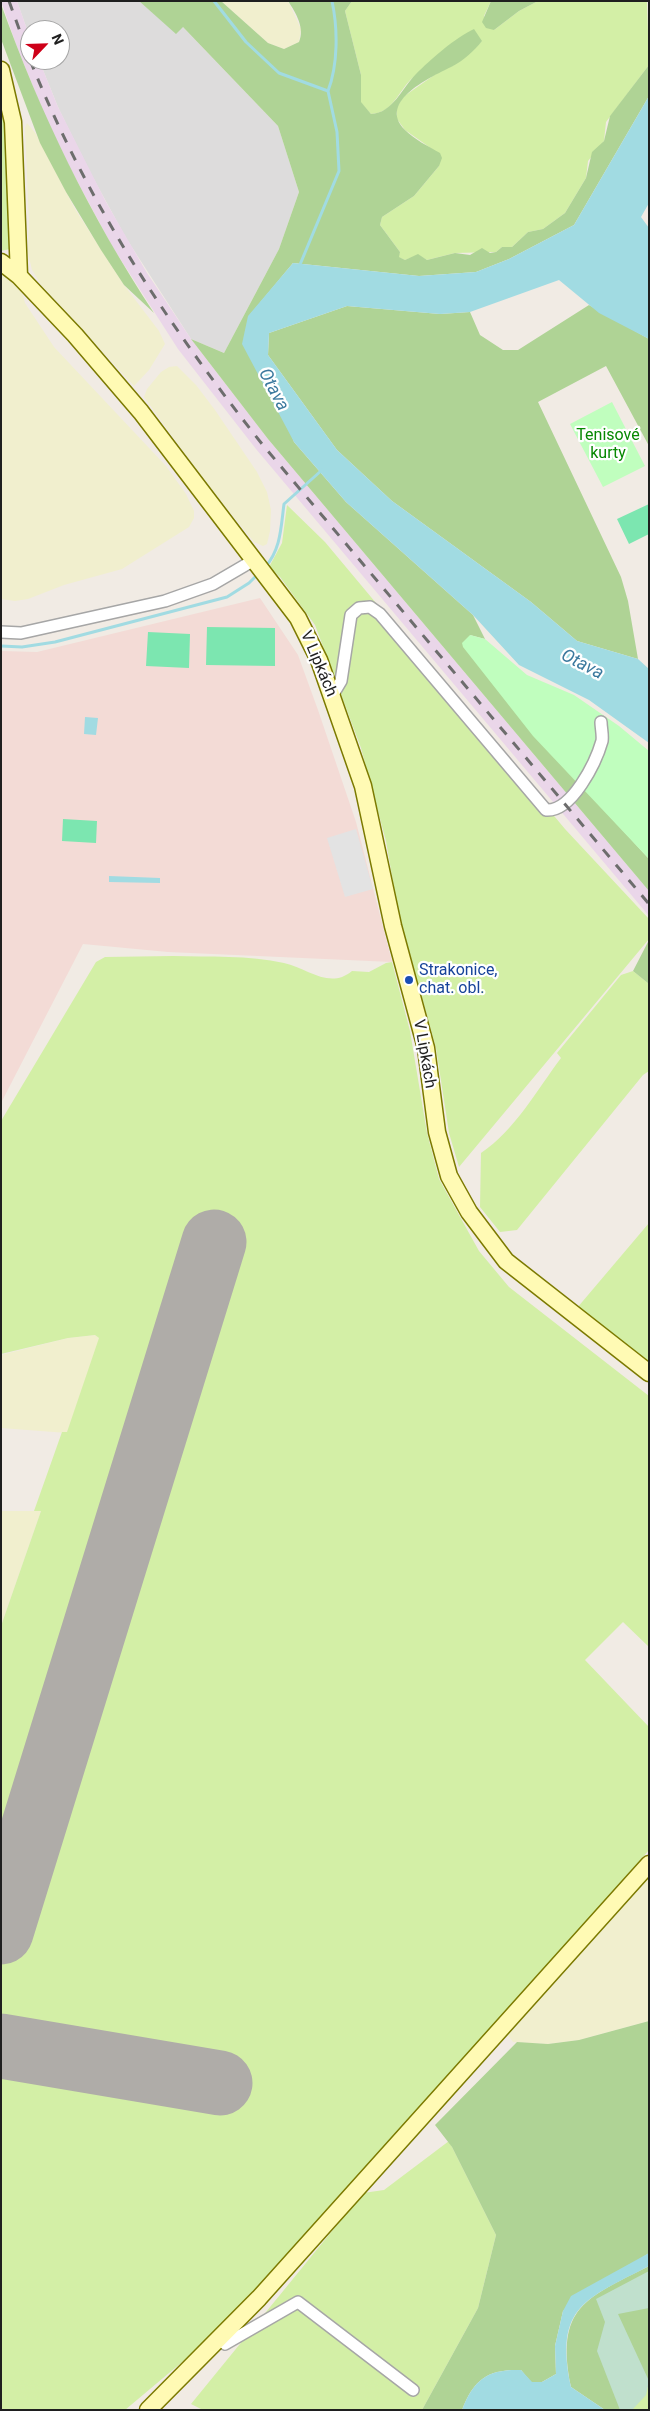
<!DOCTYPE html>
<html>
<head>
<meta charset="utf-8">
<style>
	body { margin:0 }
	#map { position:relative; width:650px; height:2411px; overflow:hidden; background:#f1ebe4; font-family:Roboto,sans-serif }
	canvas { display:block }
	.frame { position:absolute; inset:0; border:2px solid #1f1f1f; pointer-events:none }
	.north { position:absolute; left:20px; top:20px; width:50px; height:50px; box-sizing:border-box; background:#fff; border:1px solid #a5a5a5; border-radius:50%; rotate:66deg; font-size:14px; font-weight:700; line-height:20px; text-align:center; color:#1f1f1f }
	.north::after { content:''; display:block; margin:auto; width:18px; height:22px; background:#ce0019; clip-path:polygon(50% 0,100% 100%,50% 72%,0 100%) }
</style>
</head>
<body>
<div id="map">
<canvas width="650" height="2411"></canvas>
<div class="frame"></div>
<div class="north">N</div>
</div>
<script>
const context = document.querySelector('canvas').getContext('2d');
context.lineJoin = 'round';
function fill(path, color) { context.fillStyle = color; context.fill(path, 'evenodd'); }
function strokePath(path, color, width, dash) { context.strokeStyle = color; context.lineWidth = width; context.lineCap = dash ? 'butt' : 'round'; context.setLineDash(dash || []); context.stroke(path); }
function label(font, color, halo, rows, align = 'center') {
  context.font = font + ' Roboto,sans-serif'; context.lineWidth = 4.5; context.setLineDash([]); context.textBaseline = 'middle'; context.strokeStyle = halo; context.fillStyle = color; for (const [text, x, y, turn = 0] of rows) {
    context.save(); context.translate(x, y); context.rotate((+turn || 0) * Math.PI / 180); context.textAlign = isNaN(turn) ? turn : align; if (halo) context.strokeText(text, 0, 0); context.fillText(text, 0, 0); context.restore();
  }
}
fill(new Path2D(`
	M 17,1 L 139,1 L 176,33 L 182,26 L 278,126 L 299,192 L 279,249 L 224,353 L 191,339 L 126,238 L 84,161 L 58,107 L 39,60 L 60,60 L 60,30 L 30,30 L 30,38 Z`), '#dddcdc');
fill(new Path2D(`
	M 1,1 L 17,1 L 30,38 L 30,60 L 39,60 L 58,107 L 106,202 L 147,273 L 191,339 L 268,439 L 649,891 L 649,916 L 256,449 L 178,349 L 112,246 L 70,168 L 44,114 L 17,47 Z`), '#ead6e9');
fill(new Path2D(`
	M 260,598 L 298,655 L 318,710 L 356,822 L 392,962 L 168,952 L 83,944 L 1,1103 L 1,651 L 37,652 Z`), '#f3dbd6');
fill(new Path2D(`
	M 221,1 L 288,1 L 301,29 L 299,42 L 284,49 L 268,43 Z
	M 27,123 L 36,134 L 75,209 L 124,285 L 159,331 L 165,344 L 149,370 L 134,386 L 42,286 L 32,270 L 28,253 L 29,223 L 25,128 Z
	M 1,274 L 21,289 L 25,303 L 54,347 L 166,466 L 186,494 L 194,511 L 194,518 L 189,527 L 122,569 L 64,585 L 28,599 L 15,601 L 1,599 Z
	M 177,366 L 196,385 L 215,410 L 257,472 L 267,492 L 271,510 L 270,531 L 267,544 L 263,546 L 254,542 L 203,479 L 144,397 L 147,389 L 161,372 L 169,367 Z
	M 95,1335 L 99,1338 L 97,1348 L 67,1433 L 1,1428 L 1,1355 L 68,1338 Z
	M 1,1511 L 41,1511 L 1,1626 Z
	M 649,1873 L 649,2021 L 579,2040 L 548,2044 L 513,2042 L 507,2034 Z`), '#f1efce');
fill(new Path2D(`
	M 352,1 L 491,1 L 484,16 L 494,30 L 519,11 L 538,1 L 647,1 L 649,65 L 606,122 L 604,141 L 588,161 L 586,178 L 565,213 L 543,229 L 528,232 L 512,247 L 502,247 L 496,252 L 455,253 L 427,260 L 418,255 L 405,260 L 398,257 L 400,252 L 380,225 L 382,217 L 414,196 L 439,166 L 432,149 L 405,130 L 397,119 L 397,107 L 403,97 L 440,71 L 454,65 L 482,41 C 461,52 435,61 416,75 C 399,87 395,113 371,114 L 361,103 L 361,75 L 345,11 Z
	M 1,85 L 9,113 L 10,249 L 1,251 Z
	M 287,505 L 325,542 L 565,829 L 649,919 L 649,939 L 459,1167 L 449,1133 L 436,1048 L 398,911 L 386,841 L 361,748 L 315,625 L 280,577 L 269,567 L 282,543 Z
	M 173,956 C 209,957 249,955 284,963 C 308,968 329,990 352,971 L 369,972 L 386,963 L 392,962 L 410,1031 L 427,1133 L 439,1179 L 479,1251 L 509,1287 L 649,1396 L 649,1647 L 623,1622 L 585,1660 L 649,1727 L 649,1850 L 470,2053 L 219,2331 L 125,2410 L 1,2410 L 1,1626 L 41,1511 L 34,1511 L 62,1432 L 67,1432 L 99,1338 L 95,1335 L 68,1338 L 1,1354 L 1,1121 L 96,962 L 105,957 Z
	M 633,971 L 649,984 L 649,1071 L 643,1075 L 517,1230 L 500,1232 L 480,1207 L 481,1153 C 515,1130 537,1090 561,1058 L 557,1053 L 621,975 Z
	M 649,1223 L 649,1363 L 577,1308 Z
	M 449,2141 L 496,2235 L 478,2308 L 422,2410 L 203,2410 L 191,2404 L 363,2193 L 384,2190 Z
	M 649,2385 L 649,2410 L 630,2410 Z`), '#d3efa6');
fill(new Path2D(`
	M 139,1 L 221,1 L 268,43 L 284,49 L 299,42 C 305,28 296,13 288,1 L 352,1 L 345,11 L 361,75 L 361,102 L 371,114 C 393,113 402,88 416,74 C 430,60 456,37 474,29 L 482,41 C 475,50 463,61 453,66 C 433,76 376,101 405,130 C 415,140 428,146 440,153 L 442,158 L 439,166 L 414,196 L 382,217 L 380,225 L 400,252 L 399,257 L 405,260 L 418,254 L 427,260 L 455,253 L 470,255 L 482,248 L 490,253 L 496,252 L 502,247 L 512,247 L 528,232 L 543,229 L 565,213 L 586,178 L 592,152 L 604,141 L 610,116 L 649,65 L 649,96 L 574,225 L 509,259 L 476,272 L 419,276 L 293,263 L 249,316 L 294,442 L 346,502 L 473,615 L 485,639 L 470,635 L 599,804 L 649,859 L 649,891 L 268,439 L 191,339 L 224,353 L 279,249 L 299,192 L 278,126 L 183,27 L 176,34 Z
	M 491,1 L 538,1 L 519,11 L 494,30 L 486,28 L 482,22 Z
	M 1,4 C 40,113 90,216 154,313 L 124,285 L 101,250 L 66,192 L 40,143 L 1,39 Z
	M 589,305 L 649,339 L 649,446 L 606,366 L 538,402 L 621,577 L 628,601 L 638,659 L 577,641 L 531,602 L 392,501 L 337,450 L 268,355 L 269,333 L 347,306 L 440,314 L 470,312 L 480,335 L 503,350 L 518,350 Z
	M 649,940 L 649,984 L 633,971 Z
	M 649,2021 L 649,2253 L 563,2311 L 555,2346 L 556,2374 L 542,2382 L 531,2382 L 521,2370 C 488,2369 474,2379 462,2410 L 422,2410 L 478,2308 L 496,2235 L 452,2147 L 435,2125 L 517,2042 L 548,2044 L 579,2040 Z
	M 649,2266 L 649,2385 L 630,2410 L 605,2410 L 571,2387 C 555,2307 586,2298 649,2266 Z`), '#afd395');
fill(new Path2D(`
	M 649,2271 L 649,2308 L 618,2314 L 649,2381 L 646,2395 L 633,2409 L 620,2410 L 597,2351 L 605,2322 L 596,2299 Z`), '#c0e0cd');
fill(new Path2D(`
	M 612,402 L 645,466 L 603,487 L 570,424 Z
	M 470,635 L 485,639 L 527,675 L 574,695 L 619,726 L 649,751 L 649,859 L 533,736 L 463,647 L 462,643 Z`), '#c0febe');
fill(new Path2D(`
	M 649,504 L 649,534 L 629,544 L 617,519 Z
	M 207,627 L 275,628 L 275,666 L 206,665 Z
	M 148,632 L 190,634 L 189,668 L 146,666 Z
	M 63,819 L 97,821 L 96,843 L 62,841 Z`), '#7ce6b0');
fill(new Path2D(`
	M 356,829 L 373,889 L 345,897 L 327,838 Z`), '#e3e3e3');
fill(new Path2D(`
	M 649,96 L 649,203 L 641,217 L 649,228 L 649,339 L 599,313 L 559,280 L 470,312 L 440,314 L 347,306 L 269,333 L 268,355 L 337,450 L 392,501 L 531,602 L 577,641 L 638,659 L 649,669 L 649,743 L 589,700 L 519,665 L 473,615 L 346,502 L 294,442 L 242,344 L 248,316 L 293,263 L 419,276 L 476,272 L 509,259 L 574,225 Z
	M 85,717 L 98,718 L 96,735 L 84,734 Z
	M 109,876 L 160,878 L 160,883 L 109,882 Z
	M 649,2253 L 649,2266 C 586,2299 554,2306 571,2387 L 605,2410 L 462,2410 C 474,2379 488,2369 521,2370 L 532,2382 L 542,2382 L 556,2374 L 555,2346 L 563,2311 L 571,2296 Z`), '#a1dbe2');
strokePath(new Path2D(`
	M 214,1 L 246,42 L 279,73 L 328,91 L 337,132 L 339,171 L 299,267
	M 328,91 C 338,65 338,29 332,1
	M 265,567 C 281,550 281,526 284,504 L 322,470
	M 1,646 L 22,647 L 55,642 L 227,597 L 249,583 L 259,573`), '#a1dbe2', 3);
strokePath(new Path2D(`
	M 1,1932 L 214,1242
	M 1,2046 L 220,2083`), '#afaca8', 65);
const street = new Path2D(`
	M 1,632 L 21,633 L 165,601 L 213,584 L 254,560
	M 332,696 L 341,681 L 351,615 L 359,608 L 370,607 L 380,614 L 546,810 C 572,812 596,762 602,741 C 603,735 601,728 601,722
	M 220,2338 L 225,2344 L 298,2302 L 413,2390`);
const secondary = new Path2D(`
	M 1,70 L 13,122 L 19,276
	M 1,262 L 19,276 L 75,335 L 141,412 L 298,618 L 319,660 L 363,786 L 393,926 L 426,1048 L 437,1132 L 449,1176 L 469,1212 L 506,1261 L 649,1373
	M 148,2410 L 259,2298 L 649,1864`);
strokePath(street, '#a6a6a6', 14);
strokePath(secondary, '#7c7a00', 19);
strokePath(street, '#fff', 11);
strokePath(secondary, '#fffab4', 16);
strokePath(new Path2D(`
	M 9,1 L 30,59
	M 30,60 C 89,206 165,321 262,444 L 649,904`), '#6d6d6d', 3, [10, 10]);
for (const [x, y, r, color] of [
	[409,980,5,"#1a4fb4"]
]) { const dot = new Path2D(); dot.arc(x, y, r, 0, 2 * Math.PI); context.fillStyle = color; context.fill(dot); strokePath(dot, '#fff', 2); }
label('16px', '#078802', '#fff', [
	["Tenisové",608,436],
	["kurty",608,454]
]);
label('16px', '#1f1f1f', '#fff', [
	["V Lipkách",318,664,67],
	["V Lipkách",424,1054,80]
]);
label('16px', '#164399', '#fff', [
	["Strakonice,",419,971],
	["chat. obl.",419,989]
], 'left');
label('italic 18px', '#3b799e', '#fff', [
	["Otava",273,390,62],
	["Otava",582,665,27]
]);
</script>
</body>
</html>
